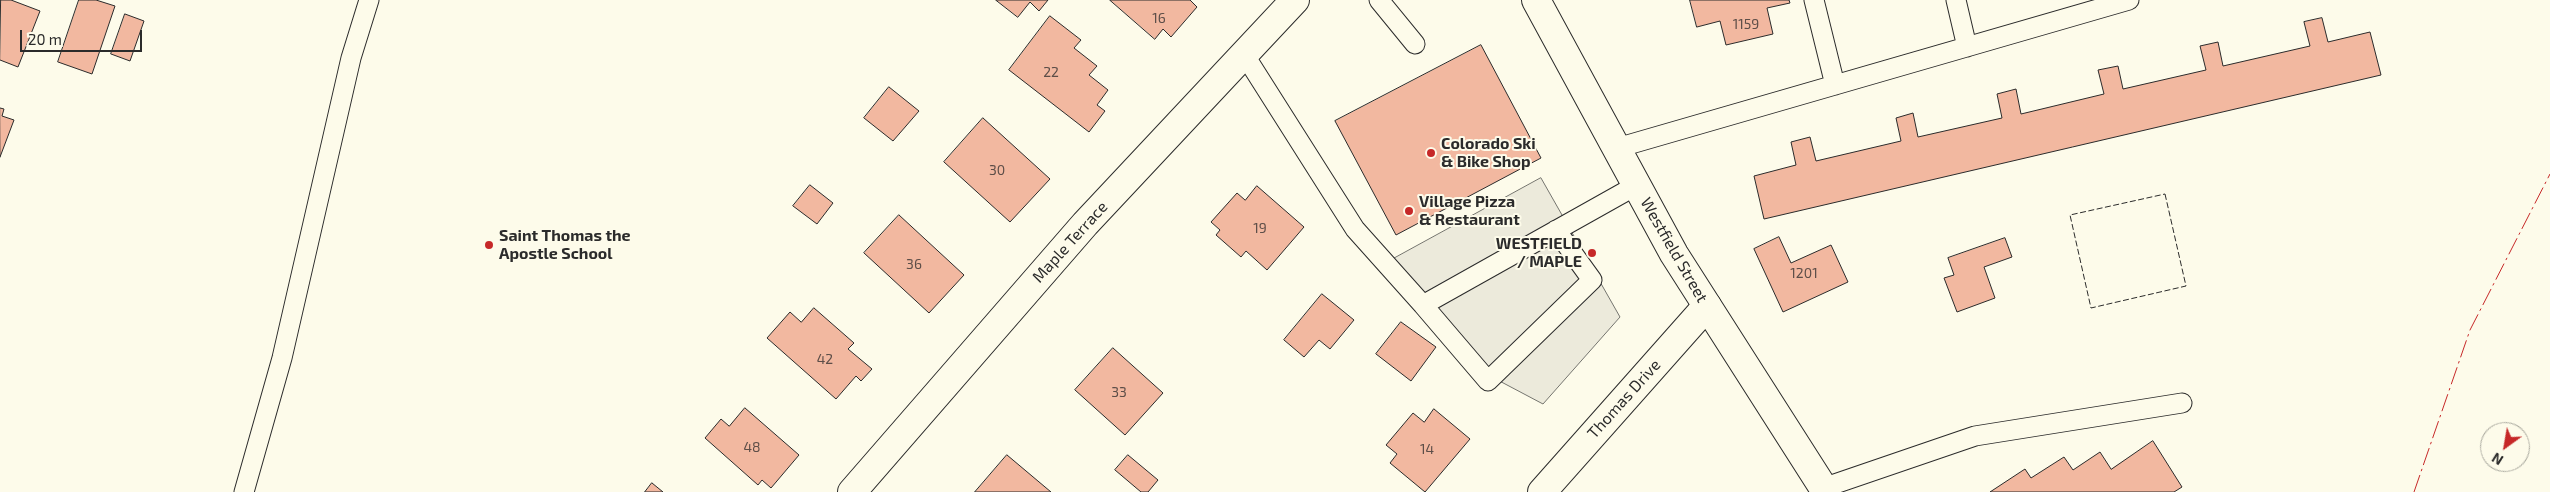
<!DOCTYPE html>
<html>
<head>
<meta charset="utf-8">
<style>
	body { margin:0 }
	#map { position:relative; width:2550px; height:492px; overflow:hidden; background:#fdfbea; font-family:"Exo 2",sans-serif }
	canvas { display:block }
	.north { position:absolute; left:2480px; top:422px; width:50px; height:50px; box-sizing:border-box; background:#fdfbea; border:1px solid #a9a89e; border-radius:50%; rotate:212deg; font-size:14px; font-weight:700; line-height:20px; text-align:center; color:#2b2b2b }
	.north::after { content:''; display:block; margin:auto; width:18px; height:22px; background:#c62828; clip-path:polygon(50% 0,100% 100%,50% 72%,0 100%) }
	.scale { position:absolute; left:20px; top:30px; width:122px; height:22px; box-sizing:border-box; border:2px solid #2b2b2b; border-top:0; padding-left:6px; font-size:15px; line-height:18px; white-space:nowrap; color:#2b2b2b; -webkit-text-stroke:4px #fdfbea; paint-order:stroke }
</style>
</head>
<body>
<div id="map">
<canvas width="2550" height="492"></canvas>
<div class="north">N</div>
<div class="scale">20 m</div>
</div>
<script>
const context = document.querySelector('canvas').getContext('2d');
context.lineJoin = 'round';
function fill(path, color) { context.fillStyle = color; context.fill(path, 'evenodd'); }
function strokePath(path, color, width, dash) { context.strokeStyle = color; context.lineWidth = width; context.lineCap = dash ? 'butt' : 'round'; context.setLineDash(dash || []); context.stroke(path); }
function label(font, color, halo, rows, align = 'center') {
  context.font = font + ' "Exo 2",sans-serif'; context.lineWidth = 4; context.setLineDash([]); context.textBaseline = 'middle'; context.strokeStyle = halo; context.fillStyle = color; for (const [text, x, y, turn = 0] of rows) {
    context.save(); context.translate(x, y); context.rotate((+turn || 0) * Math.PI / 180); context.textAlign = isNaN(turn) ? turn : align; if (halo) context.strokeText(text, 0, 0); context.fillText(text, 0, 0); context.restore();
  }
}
const parking = new Path2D(`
	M 1541,178 L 1620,317 L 1543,404 L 1456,358 L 1384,264 Z`);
fill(parking, '#eceadb');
strokePath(parking, '#74746e', 1);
const building = new Path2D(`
	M 1,0 L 11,0 L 40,11 L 18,67 L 0,60 Z
	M 79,0 L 96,0 L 115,6 L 92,74 L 58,62 Z
	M 996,0 L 1048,0 L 1039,11 L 1030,2 L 1018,17 Z
	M 1110,0 L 1190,0 L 1197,7 L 1171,37 L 1163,29 L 1155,39 Z
	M 1690,0 L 1789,0 L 1790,3 L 1767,8 L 1773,34 L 1726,45 L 1720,21 L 1697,27 Z
	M 125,14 L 144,21 L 130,61 L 111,54 Z
	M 1050,16 L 1081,40 L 1074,48 L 1097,66 L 1089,75 L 1108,90 L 1097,105 L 1105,111 L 1089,132 L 1009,70 Z
	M 2322,18 L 2328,42 L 2370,32 L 2381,75 L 1764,219 L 1754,176 L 1796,165 L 1791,142 L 1810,137 L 1816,161 L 1901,141 L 1896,118 L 1913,113 L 1918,137 L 2002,118 L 1997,94 L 2016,89 L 2021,114 L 2104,94 L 2098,70 L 2118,66 L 2123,89 L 2206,70 L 2200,46 L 2218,42 L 2223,66 L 2310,46 L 2304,22 Z
	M 1481,45 L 1541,158 L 1396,235 L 1335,121 Z
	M 889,87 L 919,111 L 893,141 L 864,118 Z
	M 0,108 L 4,109 L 2,116 L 14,120 L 0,157 Z
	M 983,118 L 1050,179 L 1010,222 L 944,162 Z
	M 810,185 L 833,203 L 817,224 L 793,206 Z
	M 1257,186 L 1304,227 L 1267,270 L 1246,251 L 1241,257 L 1216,235 L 1220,230 L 1211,222 L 1237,193 L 1245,200 Z
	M 899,215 L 964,275 L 929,313 L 864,253 Z
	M 1779,237 L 1791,263 L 1831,245 L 1848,282 L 1783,312 L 1754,249 Z
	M 2005,238 L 2012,257 L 1984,267 L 1995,298 L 1957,312 L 1944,278 L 1954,275 L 1948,258 Z
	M 1322,294 L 1354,320 L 1330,349 L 1319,340 L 1304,357 L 1284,340 Z
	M 814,308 L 854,343 L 848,349 L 872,369 L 861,381 L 856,376 L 836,399 L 767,338 L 790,312 L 801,322 Z
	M 1401,322 L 1436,347 L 1411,381 L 1376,354 Z
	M 1113,348 L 1163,393 L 1125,435 L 1075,390 Z
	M 745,408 L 799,455 L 771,488 L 762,480 L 758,485 L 705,438 L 721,419 L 729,426 Z
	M 1434,409 L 1470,439 L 1425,492 L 1390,463 L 1397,454 L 1386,445 L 1413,413 L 1424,422 Z
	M 2153,441 L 2182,487 L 2174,492 L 1990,492 L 2025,469 L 2031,478 L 2064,457 L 2073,470 L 2100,452 L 2111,469 Z
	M 1007,455 L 1051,492 L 975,492 Z
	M 1128,455 L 1158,480 L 1148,492 L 1141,492 L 1115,470 Z
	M 652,483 L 663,492 L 645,492 Z`);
fill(building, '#f2b8a0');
strokePath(building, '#2b2b2b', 1);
const service = new Path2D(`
	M 1379,0 L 1415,44
	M 1814,0 L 1835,85
	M 1956,0 L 1967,47
	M 1244,54 L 1355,229 L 1423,305
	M 1617,148 L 2129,0
	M 1556,230 L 1592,280 L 1488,381 L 1423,305 L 1637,185
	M 1823,488 L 1975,436 L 2182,403
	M 244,492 L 282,358 L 351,58 L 369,0`);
const minor = new Path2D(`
	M 852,492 L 1085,224 L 1295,0
	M 1542,492 L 1707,306`);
const primary = new Path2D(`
	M 1536,0 L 1674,254 L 1826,492`);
strokePath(service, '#2b2b2b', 21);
strokePath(minor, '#2b2b2b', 30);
strokePath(primary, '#2b2b2b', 30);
strokePath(service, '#fdfbea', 19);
strokePath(minor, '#fdfbea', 28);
strokePath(primary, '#fdfbea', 28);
strokePath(new Path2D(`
	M 2165,194 L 2186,286 L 2091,308 L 2070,215 Z`), '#2b2b2b', 1, [6, 2.5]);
strokePath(new Path2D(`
	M 2414,492 L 2470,330 L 2550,174`), '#c62828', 1, [18, 4, 2.5, 4]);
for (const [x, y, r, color] of [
	[1431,153,5,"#c62828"],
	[1409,211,5,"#c62828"],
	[489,245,5,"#c62828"],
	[1592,253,5,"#c62828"]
]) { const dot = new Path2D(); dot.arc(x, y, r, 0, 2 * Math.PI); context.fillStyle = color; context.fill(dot); strokePath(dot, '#fdfbea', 2); }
label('14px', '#5d4e48', null, [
	["16",1159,18],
	["1159",1746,24],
	["22",1051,72],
	["30",997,170],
	["19",1260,228],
	["36",914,264],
	["1201",1804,273],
	["42",825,359],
	["33",1119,392],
	["48",752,447],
	["14",1427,449]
]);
label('bold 16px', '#2b2b2b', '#fdfbea', [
	["Colorado Ski",1441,144],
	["& Bike Shop",1441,162],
	["Village Pizza",1419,202],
	["& Restaurant",1419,220],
	["Saint Thomas the",499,236],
	["Apostle School",499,254],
	["WESTFIELD",1582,244,"right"],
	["/ MAPLE",1582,262,"right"]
], 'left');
label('16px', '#2b2b2b', '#fdfbea', [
	["Maple Terrace",1070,242,-48],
	["Westfield Street",1674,250,60],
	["Thomas Drive",1624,399,-48]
]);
</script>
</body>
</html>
